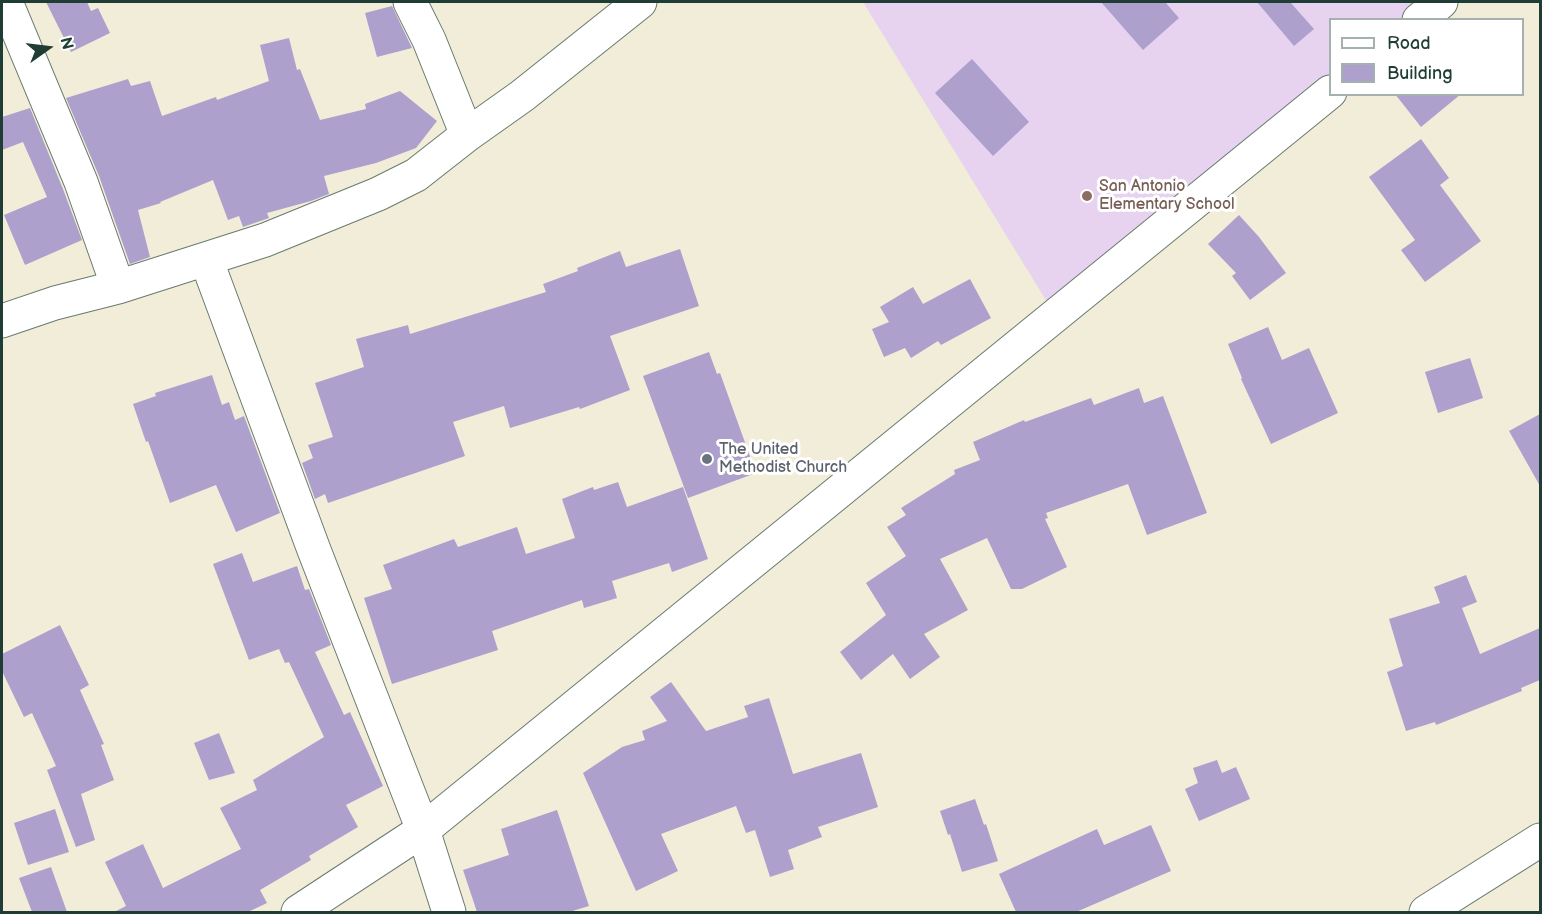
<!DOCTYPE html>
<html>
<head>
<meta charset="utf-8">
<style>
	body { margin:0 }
	#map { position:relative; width:1542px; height:914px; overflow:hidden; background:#f1edd9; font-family:"Balsamiq Sans",sans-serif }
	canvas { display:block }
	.frame { position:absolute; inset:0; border:3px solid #1f3d34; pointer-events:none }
	.legend { position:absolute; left:1329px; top:18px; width:195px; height:78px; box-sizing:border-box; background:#fff; border:2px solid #a5b1ae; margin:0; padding:8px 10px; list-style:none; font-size:18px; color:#1f3d34 }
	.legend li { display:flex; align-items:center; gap:12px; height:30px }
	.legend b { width:30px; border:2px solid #a5b1ae }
	.north { position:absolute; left:18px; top:18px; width:60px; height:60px; -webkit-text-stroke:4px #fff; paint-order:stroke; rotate:76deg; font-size:16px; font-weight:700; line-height:24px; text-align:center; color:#1f3d34 }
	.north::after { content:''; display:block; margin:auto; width:21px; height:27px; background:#1f3d34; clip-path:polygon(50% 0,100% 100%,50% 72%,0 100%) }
</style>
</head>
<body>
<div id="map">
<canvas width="1542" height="914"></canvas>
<div class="frame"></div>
<ul class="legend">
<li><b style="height:8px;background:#fff"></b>Road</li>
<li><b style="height:16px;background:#ada0cd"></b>Building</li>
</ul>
<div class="north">N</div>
</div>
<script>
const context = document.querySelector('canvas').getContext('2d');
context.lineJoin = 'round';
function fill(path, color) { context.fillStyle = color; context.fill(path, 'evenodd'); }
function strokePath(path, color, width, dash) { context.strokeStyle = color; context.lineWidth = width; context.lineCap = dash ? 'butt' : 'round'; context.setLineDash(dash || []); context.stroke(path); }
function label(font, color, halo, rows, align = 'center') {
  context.font = font + ' "Balsamiq Sans",sans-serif'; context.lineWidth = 6; context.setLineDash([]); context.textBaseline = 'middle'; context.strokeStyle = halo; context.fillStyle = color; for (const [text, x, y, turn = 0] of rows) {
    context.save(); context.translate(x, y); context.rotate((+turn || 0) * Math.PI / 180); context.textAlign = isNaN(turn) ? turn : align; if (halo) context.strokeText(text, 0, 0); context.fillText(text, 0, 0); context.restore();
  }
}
fill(new Path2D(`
	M 863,2 L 1429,2 L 1407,19 L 1330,20 L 1330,82 L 1052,310 Z`), '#e7d2ef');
fill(new Path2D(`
	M 46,2 L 87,2 L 91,11 L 98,8 L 110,33 L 71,52 Z
	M 1101,2 L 1165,2 L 1179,18 L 1143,50 Z
	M 1257,2 L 1290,2 L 1314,29 L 1294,46 Z
	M 392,6 L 412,48 L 377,57 L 365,13 Z
	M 289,38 L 297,70 L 300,69 L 320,120 L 366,109 L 365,104 L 400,91 L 437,121 L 416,148 L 376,163 L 324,176 L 329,194 L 311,201 L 267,213 L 269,218 L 243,227 L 239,216 L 228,220 L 213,180 L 160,202 L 161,203 L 138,210 L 150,257 L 130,264 L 99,176 L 66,98 L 128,79 L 131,86 L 150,81 L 162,116 L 216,97 L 217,100 L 269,81 L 260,45 Z
	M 972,59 L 1029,122 L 993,156 L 935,93 Z
	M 1395,94 L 1461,94 L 1421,127 Z
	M 30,108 L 63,189 L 82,240 L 25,265 L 4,215 L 47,197 L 23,142 L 2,150 L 2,117 Z
	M 1421,139 L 1449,178 L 1440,185 L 1481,241 L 1425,282 L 1401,250 L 1415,240 L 1369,177 Z
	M 1239,215 L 1259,237 L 1286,273 L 1250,300 L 1232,276 L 1236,273 L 1208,244 Z
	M 680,249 L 699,306 L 610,336 L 630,390 L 580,409 L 579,407 L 510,428 L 504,406 L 453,422 L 465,456 L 328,503 L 325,494 L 315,499 L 302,463 L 313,458 L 308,445 L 333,437 L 315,383 L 364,367 L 356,339 L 408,325 L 410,334 L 546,292 L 543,284 L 578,271 L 577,268 L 620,251 L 626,267 Z
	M 970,279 L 991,318 L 941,345 L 938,341 L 911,358 L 905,348 L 884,357 L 872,329 L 889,322 L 880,307 L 913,287 L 923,304 Z
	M 1268,327 L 1282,360 L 1309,348 L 1338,413 L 1271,444 L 1241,379 L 1242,378 L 1228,344 Z
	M 709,352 L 717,374 L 720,373 L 756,473 L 688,498 L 643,376 Z
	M 1470,358 L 1483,398 L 1438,413 L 1425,372 Z
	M 212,375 L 222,405 L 229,402 L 235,420 L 244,416 L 280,513 L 236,532 L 216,485 L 170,503 L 148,441 L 146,442 L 133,404 L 156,396 L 155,393 Z
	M 1139,388 L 1144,403 L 1163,396 L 1207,513 L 1147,535 L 1128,484 L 1046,513 L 1048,518 L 1045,519 L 1067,567 L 1022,589 L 1011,589 L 987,538 L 940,559 L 968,610 L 924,634 L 940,657 L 910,679 L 893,654 L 861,680 L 840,652 L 886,615 L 866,583 L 906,556 L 887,527 L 906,515 L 901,508 L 955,474 L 954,470 L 980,460 L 973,442 L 1024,420 L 1025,422 L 1091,398 L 1094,405 Z
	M 1540,414 L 1540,486 L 1509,431 Z
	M 618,482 L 627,507 L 683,487 L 708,559 L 672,572 L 669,563 L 612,581 L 617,598 L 584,608 L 582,600 L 492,631 L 498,650 L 392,684 L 364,598 L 392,589 L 383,565 L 454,539 L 458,547 L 517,527 L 526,554 L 575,538 L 562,499 L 593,487 L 594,490 Z
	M 242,553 L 253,582 L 297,566 L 305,590 L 309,589 L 331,645 L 315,652 L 344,715 L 350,712 L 383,786 L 346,805 L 358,827 L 309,856 L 311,860 L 260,890 L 267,903 L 248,912 L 114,912 L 126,906 L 105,862 L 143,844 L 163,888 L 241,849 L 220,808 L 257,790 L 253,780 L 324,737 L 289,662 L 285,663 L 279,649 L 249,660 L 213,564 Z
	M 1466,575 L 1477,602 L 1462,608 L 1480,654 L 1540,628 L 1540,680 L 1521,688 L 1522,691 L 1436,725 L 1435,722 L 1406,731 L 1387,672 L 1403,666 L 1389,619 L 1440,603 L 1434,587 Z
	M 60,625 L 89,685 L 80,690 L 104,744 L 101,745 L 114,780 L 81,794 L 95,840 L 76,847 L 47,770 L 56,766 L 32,713 L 24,717 L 2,671 L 2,654 Z
	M 671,682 L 706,731 L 748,717 L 744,706 L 769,698 L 793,774 L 861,753 L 878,807 L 818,827 L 822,837 L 788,850 L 794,869 L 770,877 L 755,830 L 746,833 L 736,806 L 661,834 L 678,871 L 636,891 L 583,773 L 622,747 L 645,740 L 642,731 L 667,721 L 650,697 Z
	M 219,733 L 235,773 L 209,780 L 194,743 Z
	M 1217,760 L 1222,773 L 1236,767 L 1250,799 L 1199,821 L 1185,789 L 1198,783 L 1193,768 Z
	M 975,799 L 984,825 L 986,824 L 998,861 L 962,872 L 950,834 L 948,835 L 940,811 Z
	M 55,809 L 69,852 L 28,865 L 14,823 Z
	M 557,810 L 589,906 L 569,912 L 477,912 L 463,870 L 509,855 L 501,829 Z
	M 1151,825 L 1171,871 L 1076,912 L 1016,912 L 999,874 L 1097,829 L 1104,845 Z
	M 51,867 L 67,912 L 32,912 L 19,878 Z`), '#ada0cd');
const minor = new Path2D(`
	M 6,2 L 81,182 L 118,287
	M 410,2 L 429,40 L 467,135
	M 206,259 L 314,550 L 423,830 L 449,912
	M 2,321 L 55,303 L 118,287 L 265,240 L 378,194 L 416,175 L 467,135 L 522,96 L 640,2
	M 1426,912 L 1540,840`);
const tertiary = new Path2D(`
	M 1419,20 L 1441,2
	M 298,912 L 423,830 L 1330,92`);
strokePath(minor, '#687b6e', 35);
strokePath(tertiary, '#687b6e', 35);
strokePath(minor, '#fff', 33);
strokePath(tertiary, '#fff', 33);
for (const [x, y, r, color] of [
	[1087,196,6,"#8d6e63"],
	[707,459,6,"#6b7280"]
]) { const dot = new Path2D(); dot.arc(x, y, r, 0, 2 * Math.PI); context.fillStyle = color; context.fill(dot); strokePath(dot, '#fff', 2); }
label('16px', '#785e54', '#fff', [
	["San Antonio",1099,187],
	["Elementary School",1099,205]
], 'left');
label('16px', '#5b616d', '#fff', [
	["The United",719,450],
	["Methodist Church",719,468]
], 'left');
</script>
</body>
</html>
